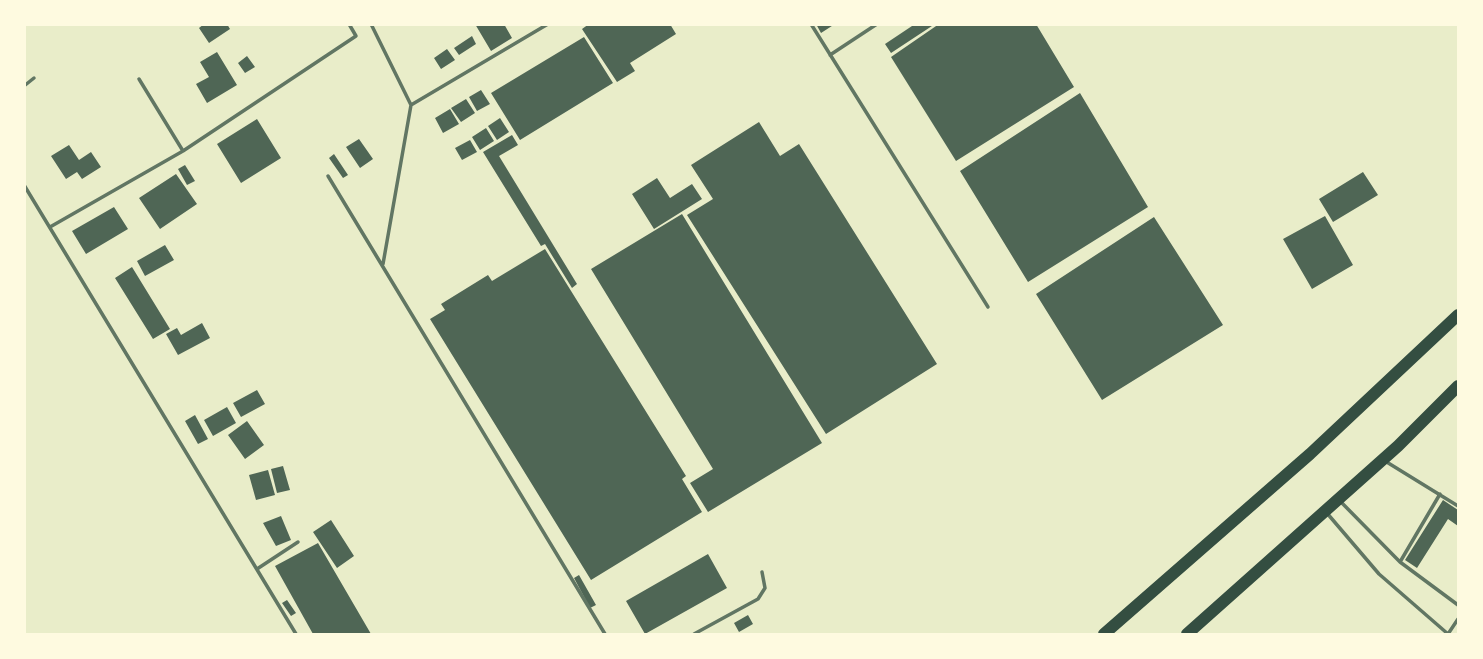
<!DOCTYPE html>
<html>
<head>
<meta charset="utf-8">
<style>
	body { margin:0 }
	#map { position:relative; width:1483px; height:659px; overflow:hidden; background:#e9edc9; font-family:"Source Sans 3",sans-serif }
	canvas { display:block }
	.frame { position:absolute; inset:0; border:26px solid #fefae0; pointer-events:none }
</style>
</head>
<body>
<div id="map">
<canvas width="1483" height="659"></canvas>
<div class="frame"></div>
</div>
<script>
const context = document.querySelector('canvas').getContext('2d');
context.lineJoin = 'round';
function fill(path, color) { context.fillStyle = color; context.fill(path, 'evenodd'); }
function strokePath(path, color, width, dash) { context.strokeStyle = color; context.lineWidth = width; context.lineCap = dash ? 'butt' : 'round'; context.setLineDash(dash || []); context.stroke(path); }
fill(new Path2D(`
	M 204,24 L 227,24 L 230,29 L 209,43 L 199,28 Z
	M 475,24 L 504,24 L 512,38 L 491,51 Z
	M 589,24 L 670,24 L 676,34 L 630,63 L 635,71 L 617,82 L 582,29 Z
	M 816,24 L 835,24 L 821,33 Z
	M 915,24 L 935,24 L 891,53 L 885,44 Z
	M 939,24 L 1036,24 L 1074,87 L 956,161 L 891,57 Z
	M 472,36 L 476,44 L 459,55 L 454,48 Z
	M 584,37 L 613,83 L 520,140 L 491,93 Z
	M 447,49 L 455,60 L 441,69 L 434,58 Z
	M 217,52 L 237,85 L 207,103 L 196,84 L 209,77 L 200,62 Z
	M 247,56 L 255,67 L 245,73 L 238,63 Z
	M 481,90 L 490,104 L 477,111 L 469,97 Z
	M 1080,93 L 1148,207 L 1028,282 L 960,171 Z
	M 466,99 L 475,113 L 461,122 L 451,108 Z
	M 450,109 L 459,124 L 443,133 L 435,118 Z
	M 500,118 L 509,132 L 497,140 L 488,126 Z
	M 257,119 L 281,158 L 241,183 L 217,144 Z
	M 759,122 L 780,156 L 799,144 L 937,364 L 826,434 L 687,215 L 713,199 L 691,165 Z
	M 486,128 L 494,141 L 480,150 L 472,137 Z
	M 512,135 L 518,145 L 499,156 L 577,284 L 572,288 L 545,244 L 541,246 L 483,152 Z
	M 359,139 L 373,159 L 360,168 L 346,147 Z
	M 470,140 L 477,152 L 462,160 L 455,148 Z
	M 69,145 L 79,160 L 91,152 L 101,167 L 82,179 L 77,172 L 66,179 L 51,156 Z
	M 334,154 L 348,175 L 343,178 L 329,158 Z
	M 185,165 L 195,181 L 187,185 L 178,169 Z
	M 1363,172 L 1378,195 L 1333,222 L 1319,199 Z
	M 176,174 L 197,204 L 160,229 L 139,198 Z
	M 657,178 L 670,198 L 692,184 L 702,199 L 654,229 L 632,194 Z
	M 114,207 L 128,229 L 86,254 L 72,231 Z
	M 682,214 L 822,443 L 708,512 L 690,483 L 713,469 L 591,269 Z
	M 1325,216 L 1353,265 L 1312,289 L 1283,239 Z
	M 1154,217 L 1223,325 L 1102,400 L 1036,294 Z
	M 165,245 L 174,260 L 145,276 L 137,261 Z
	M 545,249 L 686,476 L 682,479 L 702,512 L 591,580 L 430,319 L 445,310 L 441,304 L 488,275 L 492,281 Z
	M 132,267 L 170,329 L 153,339 L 115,278 Z
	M 202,323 L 210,338 L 178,355 L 166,334 L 177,328 L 181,335 Z
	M 257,390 L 265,404 L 241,417 L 233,403 Z
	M 227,407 L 236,423 L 213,436 L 204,420 Z
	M 195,415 L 208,439 L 198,444 L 185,421 Z
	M 247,421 L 264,445 L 245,459 L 228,435 Z
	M 283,466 L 290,490 L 277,493 L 271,469 Z
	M 268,470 L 275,495 L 256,500 L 249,475 Z
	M 1443,500 L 1458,510 L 1458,526 L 1448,519 L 1417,568 L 1405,560 Z
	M 281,516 L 291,540 L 276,546 L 263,523 Z
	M 331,520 L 354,556 L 337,568 L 313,532 Z
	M 318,543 L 371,634 L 313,634 L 275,566 Z
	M 708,554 L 727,588 L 645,634 L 626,601 Z
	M 579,575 L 596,605 L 590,608 L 574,578 Z
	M 287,600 L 296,613 L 291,616 L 282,603 Z
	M 748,615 L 753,624 L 739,632 L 734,623 Z`), '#4f6655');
strokePath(new Path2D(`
	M 371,24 L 411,105
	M 811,24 L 988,307
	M 830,55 L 877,24
	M 139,79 L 183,151
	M 24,86 L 34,78
	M 328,176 L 605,634
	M 24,185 L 296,634
	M 50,227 L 183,151 L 356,36 L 349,24
	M 383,264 L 411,105 L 548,24
	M 1385,461 L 1458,506
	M 1340,501 L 1400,562 L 1458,605
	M 1326,512 L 1379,574 L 1448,634
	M 1400,562 L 1440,494
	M 257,569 L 298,542
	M 694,634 L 758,599 L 765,588 L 762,572
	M 1448,634 L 1458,619`), '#617663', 3.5);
strokePath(new Path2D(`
	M 1104,634 L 1310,454 L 1458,315
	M 1187,634 L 1398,446 L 1458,386`), '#344e41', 12);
</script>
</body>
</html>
